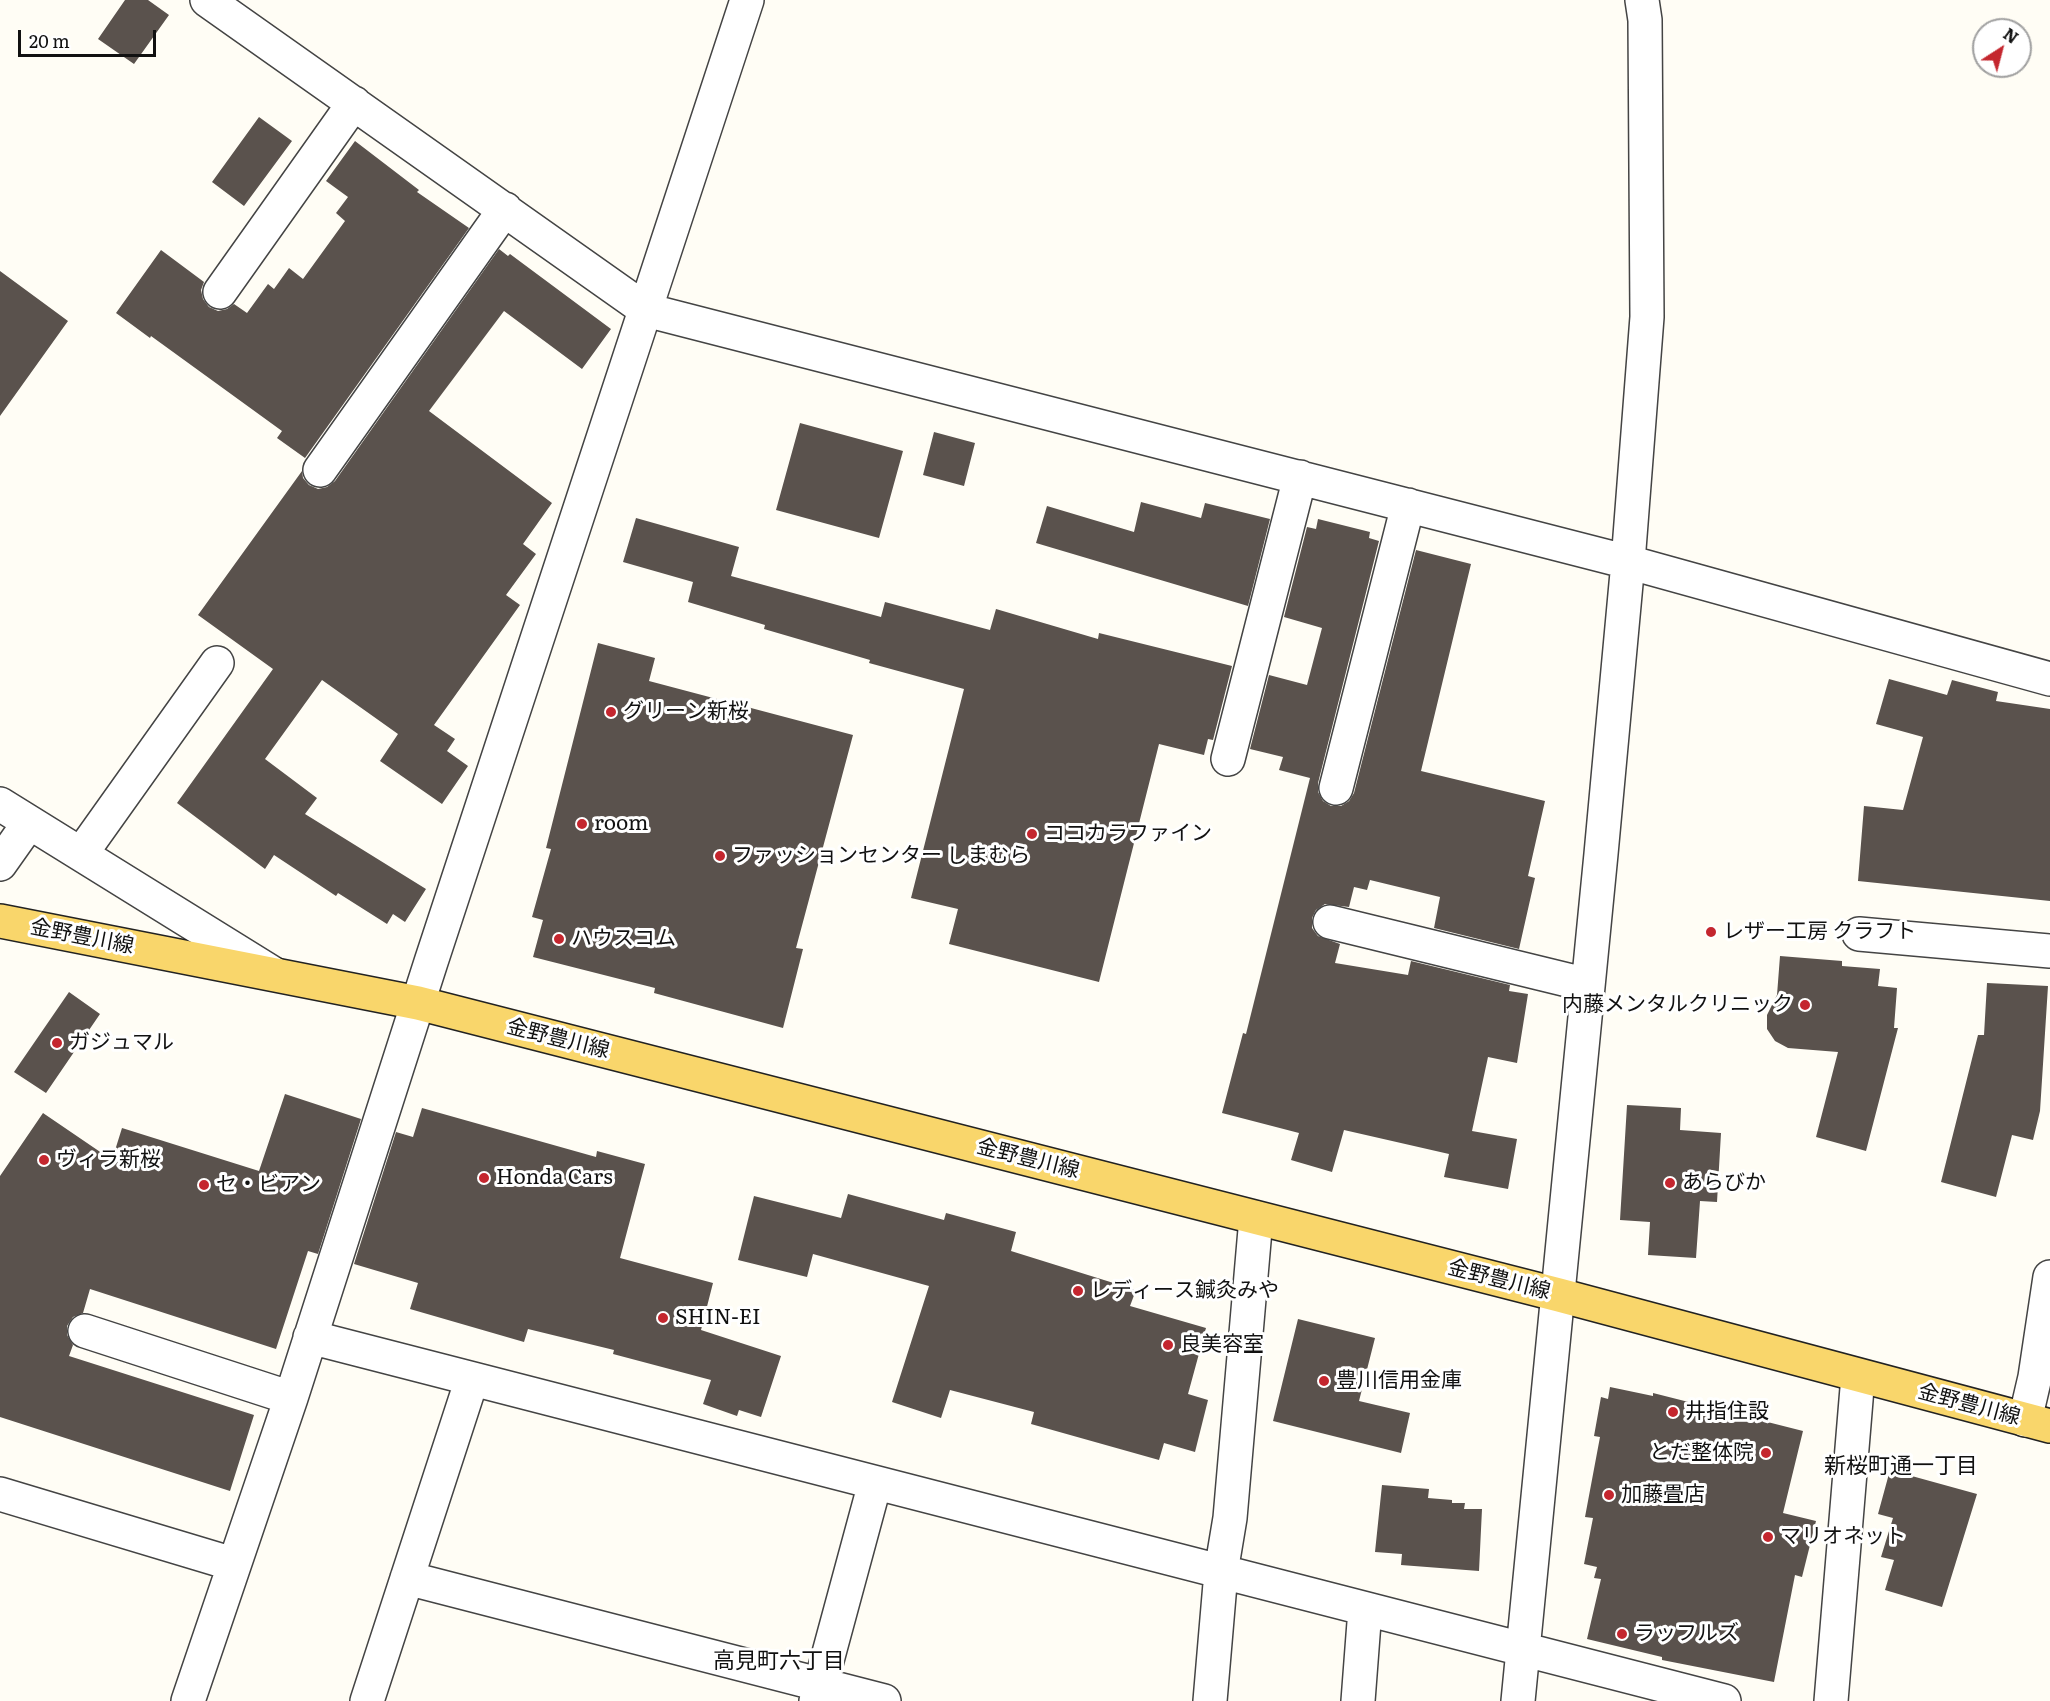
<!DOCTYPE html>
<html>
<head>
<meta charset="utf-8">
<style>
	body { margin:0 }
	#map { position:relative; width:2050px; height:1701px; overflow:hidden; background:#fffdf5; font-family:Literata,serif }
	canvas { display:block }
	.north { position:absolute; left:1972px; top:18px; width:60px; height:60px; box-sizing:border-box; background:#fff; border:2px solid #a0a0a0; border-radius:50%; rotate:36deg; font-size:16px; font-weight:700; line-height:24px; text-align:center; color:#111 }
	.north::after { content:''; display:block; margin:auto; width:21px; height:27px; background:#c4262e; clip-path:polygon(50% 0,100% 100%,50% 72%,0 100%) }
	.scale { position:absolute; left:18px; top:30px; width:138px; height:27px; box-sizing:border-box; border:3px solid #111; border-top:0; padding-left:8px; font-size:18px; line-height:21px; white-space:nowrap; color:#111; -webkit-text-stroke:4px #fff; paint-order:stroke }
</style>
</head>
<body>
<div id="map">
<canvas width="2050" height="1701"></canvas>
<div class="north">N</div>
<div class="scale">20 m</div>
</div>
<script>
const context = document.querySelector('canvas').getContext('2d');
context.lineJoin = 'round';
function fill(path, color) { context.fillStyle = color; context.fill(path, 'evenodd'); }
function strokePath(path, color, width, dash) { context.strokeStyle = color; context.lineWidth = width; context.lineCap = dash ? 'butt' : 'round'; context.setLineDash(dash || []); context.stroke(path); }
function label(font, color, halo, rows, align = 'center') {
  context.font = font + ' Literata,"Noto Sans JP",serif'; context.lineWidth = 6; context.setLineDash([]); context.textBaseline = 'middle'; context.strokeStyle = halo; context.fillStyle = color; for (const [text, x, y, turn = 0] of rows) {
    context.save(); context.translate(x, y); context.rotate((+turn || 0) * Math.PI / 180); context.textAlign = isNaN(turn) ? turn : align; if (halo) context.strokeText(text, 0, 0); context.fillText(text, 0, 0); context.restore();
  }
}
fill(new Path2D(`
	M 125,0 L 148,0 L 169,15 L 134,64 L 98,39 Z
	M 259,117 L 292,141 L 244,206 L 212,182 Z
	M 355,141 L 419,190 L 417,192 L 469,228 L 305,458 L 277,438 L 282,431 L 151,336 L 150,338 L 116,313 L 161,250 L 204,282 L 201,290 L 203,299 L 209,307 L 218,311 L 227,309 L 234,304 L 247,313 L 268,284 L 274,289 L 289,268 L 303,279 L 345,221 L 336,213 L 348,197 L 326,181 Z
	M 499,249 L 508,256 L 510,254 L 611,329 L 582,369 L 504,311 L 429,411 L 552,503 L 523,544 L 536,554 L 506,595 L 520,605 L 434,725 L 455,739 L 447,751 L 468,766 L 442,804 L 380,761 L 398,734 L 322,680 L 265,759 L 317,798 L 305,814 L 426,889 L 405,922 L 393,914 L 387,924 L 338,893 L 336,896 L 274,855 L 265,869 L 177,803 L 273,669 L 198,615 L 302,471 L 303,478 L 309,485 L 318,489 L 327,487 L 335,481 Z
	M 0,271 L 68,321 L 0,416 Z
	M 800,423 L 903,451 L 879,538 L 776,510 Z
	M 934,432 L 975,443 L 964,486 L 923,475 Z
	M 1141,502 L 1201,518 L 1205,503 L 1270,519 L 1248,606 L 1036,543 L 1047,506 L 1134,532 Z
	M 636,518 L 739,547 L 731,576 L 881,617 L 885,602 L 990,630 L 996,609 L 1098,639 L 1099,633 L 1232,666 L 1213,740 L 1208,739 L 1204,755 L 1159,744 L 1099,982 L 949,944 L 958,909 L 911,898 L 964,689 L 869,663 L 870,660 L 764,629 L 765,625 L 688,602 L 693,582 L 623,562 Z
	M 1318,519 L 1370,532 L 1369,538 L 1379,541 L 1318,783 L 1318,792 L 1323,801 L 1331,806 L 1341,806 L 1349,801 L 1354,793 L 1416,550 L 1471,564 L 1421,771 L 1545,801 L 1528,876 L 1535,878 L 1519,949 L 1434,928 L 1440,897 L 1370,880 L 1367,890 L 1354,887 L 1349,907 L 1325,904 L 1316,910 L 1312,918 L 1312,928 L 1318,936 L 1340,944 L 1335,963 L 1408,975 L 1411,961 L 1415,962 L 1510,985 L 1509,991 L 1528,994 L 1517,1063 L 1488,1057 L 1472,1131 L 1517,1139 L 1508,1189 L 1444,1177 L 1449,1154 L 1344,1130 L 1332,1172 L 1291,1160 L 1299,1133 L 1222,1113 L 1243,1033 L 1246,1034 L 1310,778 L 1279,770 L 1283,757 L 1250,749 L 1269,675 L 1307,685 L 1322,628 L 1284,617 L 1307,527 L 1316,529 Z
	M 598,643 L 655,658 L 649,681 L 853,735 L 796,948 L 803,949 L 783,1028 L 654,993 L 655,988 L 533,957 L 543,920 L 532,917 L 551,849 L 546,848 Z
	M 1889,679 L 1947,695 L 1952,680 L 1998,692 L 1996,701 L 2050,709 L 2050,901 L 1858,881 L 1864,806 L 1903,810 L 1923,737 L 1876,724 Z
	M 1780,956 L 1842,961 L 1842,966 L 1880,969 L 1878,986 L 1897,988 L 1894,1028 L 1898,1028 L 1866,1151 L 1816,1137 L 1838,1052 L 1788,1048 L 1775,1041 L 1767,1029 L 1767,1015 L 1777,995 Z
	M 1987,983 L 2048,986 L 2040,1111 L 2033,1140 L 2012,1135 L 1996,1197 L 1941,1182 L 1978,1035 L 1984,1035 Z
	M 69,992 L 100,1014 L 46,1093 L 14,1072 Z
	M 285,1094 L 361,1119 L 318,1254 L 308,1251 L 276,1349 L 90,1289 L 83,1313 L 73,1317 L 67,1326 L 67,1335 L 73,1345 L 69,1356 L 254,1415 L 230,1491 L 0,1417 L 0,1176 L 43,1113 L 112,1160 L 122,1128 L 259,1171 Z
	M 1627,1105 L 1681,1108 L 1680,1130 L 1721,1133 L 1717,1202 L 1700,1201 L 1696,1258 L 1648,1255 L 1650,1222 L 1620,1220 Z
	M 422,1108 L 596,1157 L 597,1151 L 645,1164 L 620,1258 L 713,1283 L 701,1330 L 781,1356 L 761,1417 L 739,1410 L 737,1416 L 703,1404 L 711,1380 L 613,1354 L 614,1350 L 528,1329 L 524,1342 L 410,1309 L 418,1283 L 354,1264 L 396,1132 L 413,1137 Z
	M 848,1194 L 944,1220 L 946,1213 L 1016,1232 L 1011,1251 L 1136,1290 L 1130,1306 L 1206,1328 L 1188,1394 L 1208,1400 L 1195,1452 L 1164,1443 L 1159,1460 L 1031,1424 L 1034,1412 L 950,1390 L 941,1418 L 892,1402 L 929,1286 L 813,1254 L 807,1277 L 738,1260 L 754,1196 L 841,1218 Z
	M 1298,1319 L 1375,1338 L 1359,1401 L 1410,1413 L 1401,1453 L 1273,1421 Z
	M 1610,1387 L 1653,1396 L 1653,1393 L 1803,1431 L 1783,1513 L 1816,1521 L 1802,1577 L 1795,1575 L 1774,1682 L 1662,1660 L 1662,1657 L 1587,1639 L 1601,1579 L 1594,1578 L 1597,1567 L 1584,1564 L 1593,1518 L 1585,1517 L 1600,1437 L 1594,1436 L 1601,1397 L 1608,1399 Z
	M 1890,1470 L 1977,1494 L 1942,1607 L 1885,1590 L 1894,1560 L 1881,1557 L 1893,1518 L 1878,1514 Z
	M 1382,1485 L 1429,1489 L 1428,1498 L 1452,1500 L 1452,1503 L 1465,1503 L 1464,1509 L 1482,1509 L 1479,1571 L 1401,1565 L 1402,1554 L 1375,1552 Z`), '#5a524d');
const minor = new Path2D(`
	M 207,0 L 646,310 L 1628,562 L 2050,679
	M 220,292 L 354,103
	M 320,470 L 505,209
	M 1228,759 L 1300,477
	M 1336,788 L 1408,505
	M 0,804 L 274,974
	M 81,854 L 217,663
	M 0,864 L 29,823
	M 1330,922 L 1588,985
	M 1859,934 L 2050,951
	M 85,1331 L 291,1398
	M 310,1337 L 1724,1701
	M 2025,1420 L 2035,1377 L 2050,1277
	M 0,1494 L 233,1564
	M 407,1578 L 884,1701
	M 188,1701 L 291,1398 L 431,962 L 747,0
	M 367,1701 L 472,1379
	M 816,1701 L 875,1483
	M 1210,1701 L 1221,1572 L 1230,1518 L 1256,1218
	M 1358,1701 L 1365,1609
	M 1518,1701 L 1601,854 L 1628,562 L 1647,317 L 1645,20 L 1642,0
	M 1831,1701 L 1858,1376`);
const major = new Path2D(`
	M 0,921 L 418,1003 L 1559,1295 L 2050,1426`);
strokePath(minor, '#444', 36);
strokePath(major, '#222', 36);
strokePath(minor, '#fff', 33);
strokePath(major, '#f9d66b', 33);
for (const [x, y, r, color] of [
	[611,712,6,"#c4262e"],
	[582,824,6,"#c4262e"],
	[1032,834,6,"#c4262e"],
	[720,856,6,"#c4262e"],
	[1711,932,6,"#c4262e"],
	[559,939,6,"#c4262e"],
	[1805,1005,6,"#c4262e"],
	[57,1043,6,"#c4262e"],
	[44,1160,6,"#c4262e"],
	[484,1178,6,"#c4262e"],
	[1670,1183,6,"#c4262e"],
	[204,1185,6,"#c4262e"],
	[1078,1291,6,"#c4262e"],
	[663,1318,6,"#c4262e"],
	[1168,1345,6,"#c4262e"],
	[1324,1381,6,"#c4262e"],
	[1673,1412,6,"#c4262e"],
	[1766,1453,6,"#c4262e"],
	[1609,1495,6,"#c4262e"],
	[1768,1537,6,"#c4262e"],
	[1622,1634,6,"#c4262e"]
]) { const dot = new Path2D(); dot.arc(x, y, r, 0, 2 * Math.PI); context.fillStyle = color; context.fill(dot); strokePath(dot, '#fff', 2); }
label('21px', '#111', '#fff', [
	["グリーン新桜",623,712],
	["room",594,824],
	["ココカラファイン",1044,834],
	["ファッションセンター しまむら",732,856],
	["レザー工房 クラフト",1723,932],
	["ハウスコム",571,939],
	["内藤メンタルクリニック",1793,1005,"right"],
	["ガジュマル",69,1043],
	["ヴィラ新桜",56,1160],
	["Honda Cars",496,1178],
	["あらびか",1682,1183],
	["セ・ビアン",216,1185],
	["レディース鍼灸みや",1090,1291],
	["SHIN-EI",675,1318],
	["良美容室",1180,1345],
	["豊川信用金庫",1336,1381],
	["井指住設",1685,1412],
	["とだ整体院",1754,1453,"right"],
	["加藤畳店",1621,1495],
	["マリオネット",1780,1537],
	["ラッフルズ",1634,1634]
], 'left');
label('21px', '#111', '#fff', [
	["金野豊川線",82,937,11],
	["金野豊川線",558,1039,14],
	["金野豊川線",1028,1159,14],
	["金野豊川線",1499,1280,14],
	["金野豊川線",1969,1405,15]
]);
label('22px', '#111', '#fff', [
	["新桜町通一丁目",1901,1467],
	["高見町六丁目",779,1662]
]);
</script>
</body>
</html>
